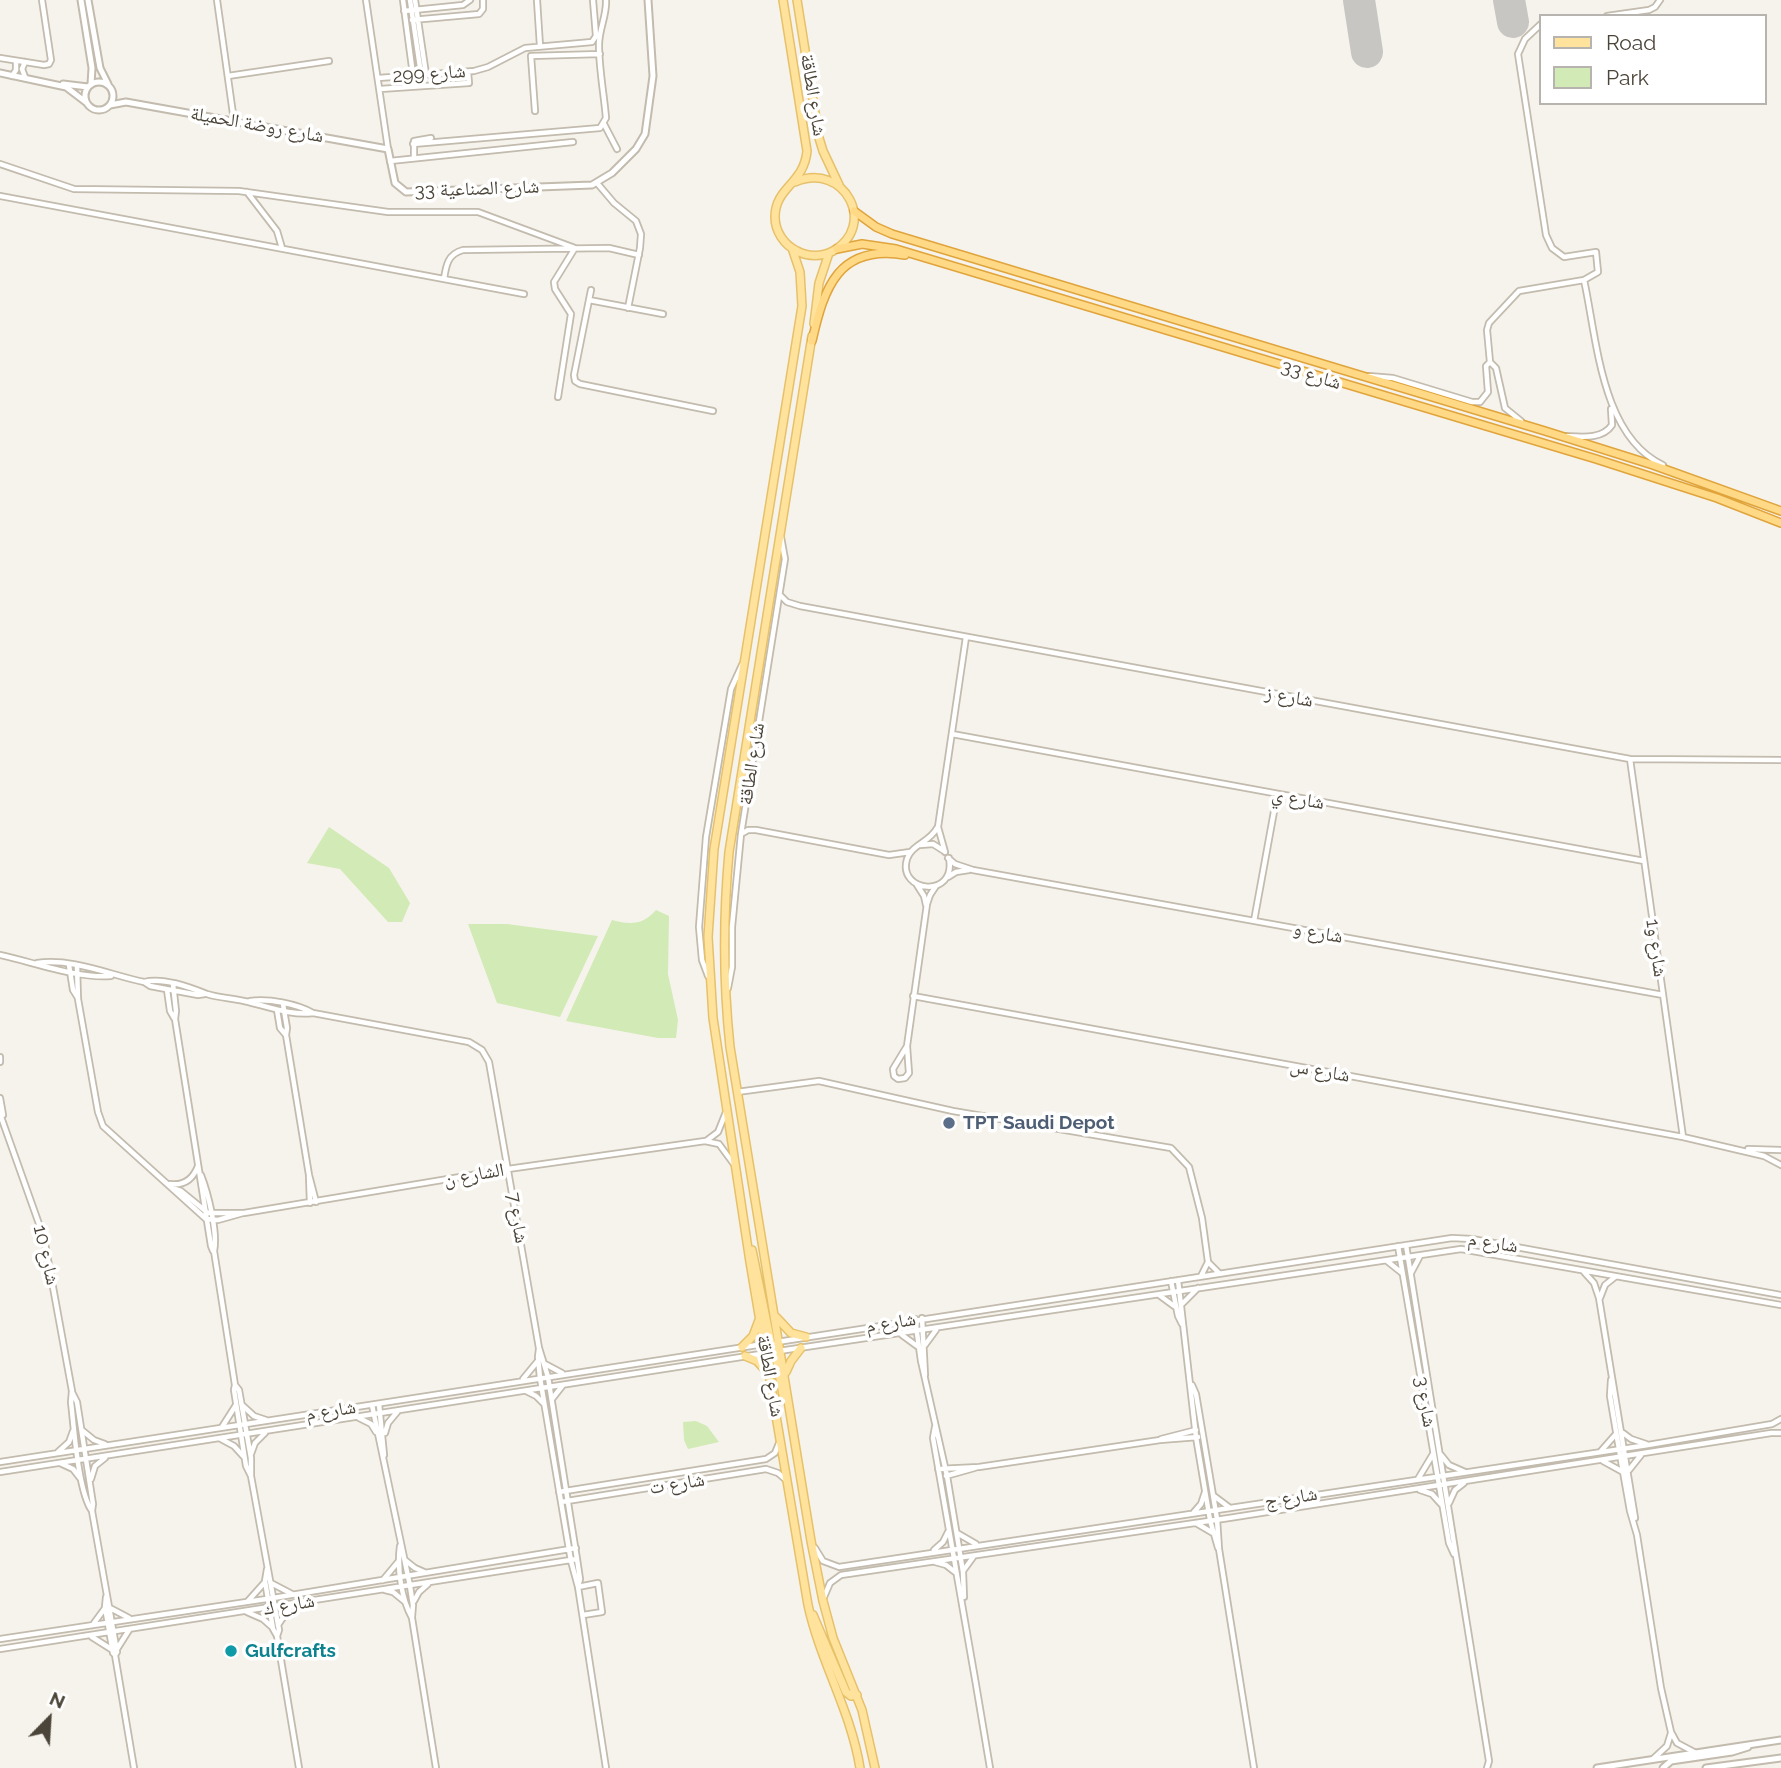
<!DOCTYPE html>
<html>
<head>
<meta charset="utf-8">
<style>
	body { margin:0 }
	#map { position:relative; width:1781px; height:1768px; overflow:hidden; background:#f6f3ec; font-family:Raleway,sans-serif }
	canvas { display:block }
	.legend { position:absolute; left:1539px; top:14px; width:228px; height:91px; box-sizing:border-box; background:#fff; border:2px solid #b7b4b0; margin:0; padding:9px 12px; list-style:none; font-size:21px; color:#4b4439 }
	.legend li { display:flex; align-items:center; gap:14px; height:35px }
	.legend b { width:35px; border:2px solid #b7b4b0 }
	.north { position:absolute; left:14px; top:1684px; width:70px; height:70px; -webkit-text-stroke:5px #fff; paint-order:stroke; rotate:24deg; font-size:19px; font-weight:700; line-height:28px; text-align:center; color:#4b4439 }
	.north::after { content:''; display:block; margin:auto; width:24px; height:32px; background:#4b4439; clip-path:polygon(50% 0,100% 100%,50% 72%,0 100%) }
</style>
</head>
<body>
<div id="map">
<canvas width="1781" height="1768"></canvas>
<ul class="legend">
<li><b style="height:9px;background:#ffe39c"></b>Road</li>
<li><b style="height:19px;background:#d2eab5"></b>Park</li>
</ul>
<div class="north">N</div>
</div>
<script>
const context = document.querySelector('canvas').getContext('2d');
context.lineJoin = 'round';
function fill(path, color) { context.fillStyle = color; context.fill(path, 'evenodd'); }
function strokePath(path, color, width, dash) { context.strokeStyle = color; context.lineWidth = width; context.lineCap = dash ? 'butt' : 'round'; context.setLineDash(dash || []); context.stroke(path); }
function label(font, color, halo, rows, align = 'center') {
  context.font = font + ' Raleway,"Noto Naskh Arabic",sans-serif'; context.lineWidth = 7; context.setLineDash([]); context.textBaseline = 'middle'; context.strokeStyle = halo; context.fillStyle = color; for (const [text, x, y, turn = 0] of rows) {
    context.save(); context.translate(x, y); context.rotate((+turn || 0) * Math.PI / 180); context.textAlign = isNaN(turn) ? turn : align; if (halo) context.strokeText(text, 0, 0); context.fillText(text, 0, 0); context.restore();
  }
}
fill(new Path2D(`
	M 329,827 L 389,868 L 410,903 L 402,922 L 388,922 L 340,869 L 307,863 Z
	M 656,910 L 669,916 L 668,974 L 678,1020 L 676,1038 L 658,1038 L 566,1021 L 612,920 C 631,925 643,925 656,910 Z
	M 468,924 L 507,924 L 598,936 L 560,1017 L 497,1003 Z
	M 696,1421 L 707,1426 L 719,1442 L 688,1449 L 684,1440 L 683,1422 Z`), '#d2eab5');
strokePath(new Path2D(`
	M 1359,0 L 1367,52
	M 1509,0 L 1513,22`), '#c8c6c3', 32);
const minor = new Path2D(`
	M 217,0 L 234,121
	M 366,0 L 388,149
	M 403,0 L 413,75
	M 410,0 L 421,74
	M 415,0 L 426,74
	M 537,0 L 540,46
	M 404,11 L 463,5 L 470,0
	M 1607,16 L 1649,10 L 1655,7 L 1660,0
	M 412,20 L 479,14 L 483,9 L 483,0
	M 0,58 L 44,65 L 49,64 L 51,60 L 42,0
	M 12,76 L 16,70 L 16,61
	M 228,76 L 329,61
	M 25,77 L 22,69 L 25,62
	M 378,78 L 474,71 L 488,67 L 525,48 L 592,42 L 596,36 L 593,0
	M 380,89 L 469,83 L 468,72
	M 535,111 L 531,56 L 600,54
	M 604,124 L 617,149
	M 413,144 L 600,128 L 606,118 C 604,94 599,69 599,45 C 599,29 607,15 606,0
	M 414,158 L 414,141 L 431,138
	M 390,161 L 573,142
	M 0,164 L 74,189 L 239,191 L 388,212 L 478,212 L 575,248 L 554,282 L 555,289 L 571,314 L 558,397
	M 597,183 L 614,203 L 636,221 L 641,234 L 640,248 L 628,308
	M 247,192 L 277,231 L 282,248
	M 0,196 L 524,294
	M 444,279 C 446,265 448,254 463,250 L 609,248 L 639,255
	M 1584,280 C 1597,339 1601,436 1663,465
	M 591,290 L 574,375 L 575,381 L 580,384 L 713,411
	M 589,300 L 663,314
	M 1490,362 L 1496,368 L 1505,408 L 1521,421
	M 1369,376 L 1393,378 L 1472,402 L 1480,402 L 1488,392 L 1486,366 L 1490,362 L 1487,330 L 1489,323 L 1519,291 L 1584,280 L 1598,272 L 1596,252 L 1564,257 L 1552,248 L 1546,235 L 1518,54 L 1525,39 L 1541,24
	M 1567,436 C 1583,437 1603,439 1612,425 L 1611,409
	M 780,595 L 787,602 L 800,606 L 1630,759 L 1781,760
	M 952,734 L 1644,861
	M 1630,759 L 1683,1137
	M 937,828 C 930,842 911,845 907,859 C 897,893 957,899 949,858
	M 741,834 L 748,830 L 756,830 L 889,855 L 910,852
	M 920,845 L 933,844 L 944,851
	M 945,852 L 938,827 L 966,637
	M 948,858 L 955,864 L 973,870 L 1663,995
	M 948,877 L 956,872 L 969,870
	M 917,885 L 924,896 L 926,905
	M 1254,921 L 1277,795
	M 0,955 C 33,962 78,979 111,976
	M 37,963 C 73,958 110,975 144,982 L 150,986 L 198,995 L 205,994
	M 69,965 L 73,990 L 78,998
	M 77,966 L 78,999 L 98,1112 L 103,1126 L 206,1219 L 218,1220 L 243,1213
	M 708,976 L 702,960 L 699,927 L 706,837 L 731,689 L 742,665
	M 144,982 C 163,977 189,987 207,994 C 219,998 232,998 244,1001 C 267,1006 290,1016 313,1013 L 469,1042 L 482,1050 L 489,1062 L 539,1348 L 548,1377 L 577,1559 L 580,1579 L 578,1587
	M 173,984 L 176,1011 L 175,1019 L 211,1246 L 213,1251
	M 728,988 L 732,967 L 732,927 L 741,834 L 785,559 L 781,537
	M 167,990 L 170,1011 L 174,1018
	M 913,996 L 1683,1137 L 1764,1156 L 1781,1165
	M 250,1001 C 268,998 297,1004 313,1013
	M 283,1004 L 287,1028 L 286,1035 L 309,1175 L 316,1202
	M 277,1010 L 280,1028 L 285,1034
	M 907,1046 L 893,1069 L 894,1076 L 898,1079 L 905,1078 L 909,1073 L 907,1046 L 927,904 L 930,895 L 936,886
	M 0,1057 L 0,1062
	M 737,1092 L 819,1081 L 953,1111 L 1171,1148 L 1189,1167 L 1202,1218 L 1208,1262 L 1219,1273
	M 0,1098 L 3,1115
	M 0,1114 L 44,1238 L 72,1391 L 71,1402 C 74,1427 78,1492 92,1511
	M 706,1141 L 718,1132 L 726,1112
	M 1748,1149 L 1781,1150
	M 201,1175 C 208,1193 218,1232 214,1251 L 235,1385 L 234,1390 L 246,1466 L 251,1476
	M 309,1176 L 310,1203
	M 170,1184 C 184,1186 193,1179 198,1166
	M 175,1189 L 181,1191 L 208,1213 L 244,1213 L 508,1169 L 705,1141 L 719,1144 L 733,1163
	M 1406,1245 L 1489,1761 L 1487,1768
	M 1398,1246 L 1449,1543 L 1454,1554
	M 1387,1261 L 1402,1273
	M 1584,1272 L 1594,1283 L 1599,1298 L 1635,1518
	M 1411,1273 L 1420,1256
	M 1201,1276 L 1208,1262
	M 1178,1280 L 1196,1437 L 1210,1520 L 1218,1548
	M 1171,1281 L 1178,1316 L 1182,1324
	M 1159,1295 L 1174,1306
	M 1600,1298 L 1605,1285 L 1615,1277
	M 1182,1304 L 1198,1288
	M 922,1318 L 925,1375
	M 915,1319 L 921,1361 L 947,1476 L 963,1572 L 964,1597
	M 902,1335 L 917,1346
	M 777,1342 L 1452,1238 L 1472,1239 L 1781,1295
	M 925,1345 L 936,1330
	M 539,1349 L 538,1357 L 540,1378 L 571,1561 L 578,1587 L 606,1768
	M 779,1351 L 1461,1249 L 1781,1305
	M 545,1364 L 562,1373
	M 523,1379 L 537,1362
	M 1611,1380 L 1610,1396 L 1619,1449 L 1630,1511 L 1637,1535 L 1661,1688 L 1671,1732 L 1677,1743 L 1694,1752
	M 235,1385 L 239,1390 L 251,1458 L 251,1476 L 279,1630 L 277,1636 L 299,1768
	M 1192,1385 L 1196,1394 L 1217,1519 L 1219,1549 L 1254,1768
	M 526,1391 L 536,1396 L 544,1404
	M 72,1392 L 77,1402 L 93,1504 L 92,1511 L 117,1652 L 115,1655
	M 552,1399 L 563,1385
	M 379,1404 L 384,1455
	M 242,1405 L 254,1416 L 266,1420
	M 372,1405 L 410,1586 L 413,1605 L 412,1617
	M 359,1418 L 371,1424 L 376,1432
	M 222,1427 L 236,1405
	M 935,1427 L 933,1438 C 952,1549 972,1658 990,1768
	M 83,1431 L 94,1440 L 105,1444
	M 385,1433 L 388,1423 L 398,1411
	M 1623,1433 L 1631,1439 L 1646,1444
	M 221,1439 L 234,1446 L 244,1457
	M 1161,1439 L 1196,1430
	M 1601,1451 L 1616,1434
	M 58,1452 L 69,1442 L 73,1431
	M 251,1454 L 255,1443 L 265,1433
	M 1441,1455 L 1449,1465 L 1465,1472
	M 1603,1461 L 1623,1472
	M 0,1462 L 764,1344
	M 60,1463 L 73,1469 L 80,1478
	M 938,1469 L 979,1467 L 1160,1440 L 1198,1437
	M 1629,1470 L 1641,1455
	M 0,1472 L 767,1353
	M 946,1476 L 978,1467
	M 91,1479 L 95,1466 L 105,1458
	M 1418,1479 L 1433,1454
	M 1420,1490 L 1432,1494 L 1441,1504
	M 559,1492 L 766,1459 L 775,1453 L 779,1443
	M 1214,1496 L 1230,1508
	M 561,1502 L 766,1469 L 778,1473 L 785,1479
	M 1449,1503 L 1455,1490 L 1464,1483
	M 1194,1512 L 1201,1504 L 1205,1492
	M 1196,1523 L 1213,1533
	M 957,1533 L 976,1544
	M 400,1546 C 397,1568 401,1598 412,1618 L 436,1768
	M 815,1548 L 823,1561 L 839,1567 L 1648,1445 L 1772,1424 L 1781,1419
	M 934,1550 L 943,1542 L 948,1532
	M 405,1560 L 415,1568 L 424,1572
	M 935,1562 L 946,1565 L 955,1572
	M 267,1569 L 265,1581 L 273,1629 L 277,1636
	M 963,1571 L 974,1556
	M 383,1580 L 398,1562
	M 271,1583 L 292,1594
	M 578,1587 L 598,1583 L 602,1612 L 583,1615
	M 385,1590 L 393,1592 L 404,1601
	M 106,1597 L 105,1607 L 113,1653 L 115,1655 L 134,1768
	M 824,1597 L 830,1583 L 841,1575 L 1229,1518 L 1771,1433 L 1781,1433
	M 248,1601 L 265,1582
	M 414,1601 L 419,1592 L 428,1584
	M 110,1608 L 129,1618
	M 247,1612 L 263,1619 L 272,1627
	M 94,1623 L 105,1608
	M 278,1625 L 291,1606
	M 92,1637 L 111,1649
	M 0,1639 L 273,1598 L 576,1548
	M 0,1649 L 577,1559
	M 117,1649 L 129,1630
	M 1653,1759 L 1667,1746 L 1671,1733`);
const tertiary = new Path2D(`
	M 81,0 L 92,68 L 91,84
	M 88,0 L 100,68 L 108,84
	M 0,73 L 66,87 L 87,103
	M85 96a14 14 0 1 1 28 0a14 14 0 1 1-28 0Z
	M 63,84 L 88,87
	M 110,105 L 126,102 L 388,149 L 395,183 L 406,192 L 592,185 L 612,173 L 636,149 L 645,134 L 653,76 L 648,0
	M 1597,1768 L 1781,1740
	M 1663,1768 L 1671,1761 L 1732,1752 L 1748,1747
	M 1706,1768 L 1781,1758`);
const primary = new Path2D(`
	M 783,0 L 807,151 C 804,184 775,187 775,217 C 775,231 784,245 797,251 C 808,257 822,257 833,251 C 878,226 845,161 795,182
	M 797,0 L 819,138 L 823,151 L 839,185
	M 792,248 L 800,272 L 802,306 L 714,849 L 708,937 L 713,1018 L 750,1262 L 808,1605 C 820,1661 851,1711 860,1768
	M 814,324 L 819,283 L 829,253
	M 812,336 L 729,852 C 723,918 723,981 730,1047 L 811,1541 L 823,1601 L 833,1638 L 862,1710 L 875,1768
	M 752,1250 L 771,1343 L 780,1351
	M 776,1317 L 791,1333 L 806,1337
	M 742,1347 L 753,1336 L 759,1320
	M 770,1347 L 776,1357 L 783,1395
	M 745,1356 L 757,1361 L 769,1374
	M 786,1372 L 791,1361 L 801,1348
	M 813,1615 L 846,1692 L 851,1696 L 857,1695`);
const trunk = new Path2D(`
	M 854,211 L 876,227 L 892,234 L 1545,431 L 1653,465 L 1781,511
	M 837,249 L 862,244 L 896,249 L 1596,459 L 1717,498 L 1781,523
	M 812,341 C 824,288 838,244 905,255`);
strokePath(minor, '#c2bbae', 8);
strokePath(tertiary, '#c2bbae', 9);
strokePath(primary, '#e6c16a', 10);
strokePath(trunk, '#e0a43c', 10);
strokePath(minor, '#fff', 4.5);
strokePath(tertiary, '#fff', 5);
strokePath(primary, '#ffe39c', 7);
strokePath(trunk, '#ffd985', 7);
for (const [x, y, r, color] of [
	[949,1123,7,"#5c6f8a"],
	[231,1651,7,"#0f9aa8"]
]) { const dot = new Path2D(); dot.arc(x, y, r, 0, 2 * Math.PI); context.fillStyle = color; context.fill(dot); strokePath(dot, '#fff', 2.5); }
label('19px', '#4b4439', '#fff', [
	["شارع 299",429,74,-4],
	["شارع الطاقة",813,95,81],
	["شارع روضة الحميلة",257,125,10],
	["شارع الصناعية 33",477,189,-2],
	["شارع 33",1311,375,17],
	["شارع ز",1289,697,10],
	["شارع الطاقة",752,764,-81],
	["شارع ي",1298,799,10],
	["شارع و",1318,933,10],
	["شارع و1",1656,948,82],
	["شارع س",1320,1071,10],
	["الشارع ن",474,1175,-10],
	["شارع 7",517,1218,80],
	["شارع م",1493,1243,9],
	["شارع 10",46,1255,77],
	["شارع م",891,1323,-9],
	["شارع الطاقة",770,1376,80],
	["شارع 3",1425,1402,80],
	["شارع م",331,1411,-9],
	["شارع ت",677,1484,-9],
	["شارع ج",1291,1498,-9],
	["شارع ك",289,1605,-9]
]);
label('bold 19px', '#4e5e75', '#fff', [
	["TPT Saudi Depot",963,1123]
], 'left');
label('bold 19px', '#0d838f', '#fff', [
	["Gulfcrafts",245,1651]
], 'left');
</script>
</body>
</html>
